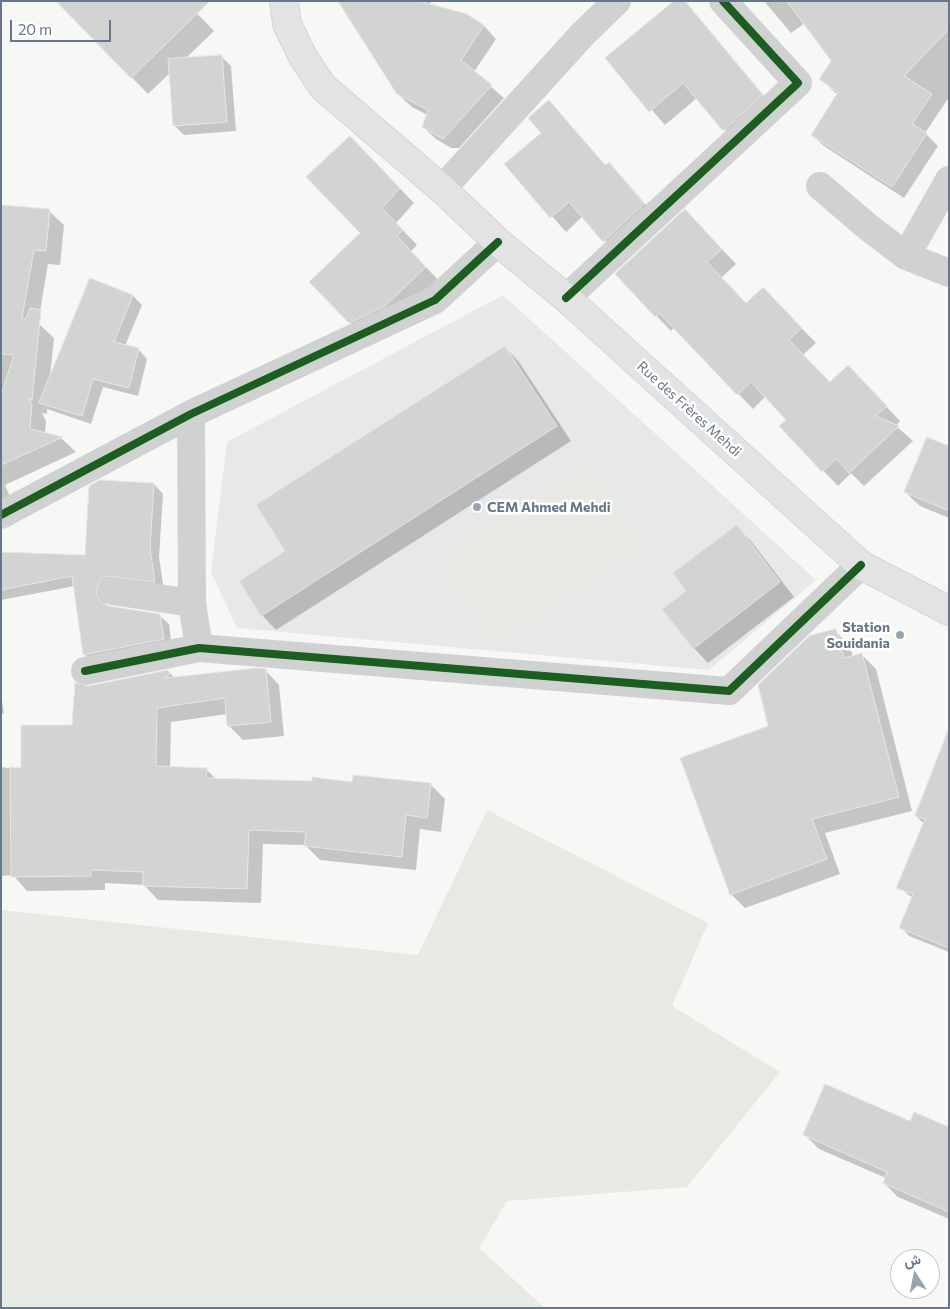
<!DOCTYPE html>
<html>
<head>
<meta charset="utf-8">
<style>
	body { margin:0 }
	#map { position:relative; width:950px; height:1309px; overflow:hidden; background:#f7f7f5; font-family:Commissioner,Vazirmatn,sans-serif }
	canvas { display:block }
	.frame { position:absolute; inset:0; border:2px solid #657788; pointer-events:none }
	.north { position:absolute; left:890px; top:1249px; width:50px; height:50px; box-sizing:border-box; background:#fff; border:1px solid #c1c9cf; border-radius:50%; rotate:349deg; font-size:14px; font-weight:700; line-height:20px; text-align:center; color:#657788 }
	.north::after { content:''; display:block; margin:auto; width:18px; height:22px; background:#98a4ae; clip-path:polygon(50% 0,100% 100%,50% 72%,0 100%) }
	.scale { position:absolute; left:10px; top:20px; width:101px; height:22px; box-sizing:border-box; border:2px solid #657788; border-top:0; padding-left:6px; font-size:15px; line-height:18px; white-space:nowrap; color:#657788; -webkit-text-stroke:4px #fff; paint-order:stroke }
</style>
</head>
<body>
<div id="map">
<canvas width="950" height="1309"></canvas>
<div class="frame"></div>
<div class="north">ش</div>
<div class="scale">20 m</div>
</div>
<script>
const context = document.querySelector('canvas').getContext('2d');
context.lineJoin = 'round';
function fill(path, color) { context.fillStyle = color; context.fill(path, 'evenodd'); }
function strokePath(path, color, width, dash) { context.strokeStyle = color; context.lineWidth = width; context.lineCap = dash ? 'butt' : 'round'; context.setLineDash(dash || []); context.stroke(path); }
function label(font, color, halo, rows, align = 'center') {
  context.font = font + ' Commissioner,sans-serif'; context.lineWidth = 5; context.setLineDash([]); context.textBaseline = 'middle'; context.strokeStyle = halo; context.fillStyle = color; for (const [text, x, y, turn = 0] of rows) {
    context.save(); context.translate(x, y); context.rotate((+turn || 0) * Math.PI / 180); context.textAlign = isNaN(turn) ? turn : align; if (halo) context.strokeText(text, 0, 0); context.fillText(text, 0, 0); context.restore();
  }
}
fill(new Path2D(`
	M 503,295 L 816,580 L 709,670 L 237,628 L 211,572 L 227,442 Z`), '#e7e8e8');
fill(new Path2D(`
	M 585,463 L 641,548 L 494,644 L 438,559 Z
	M 487,810 L 708,923 L 672,1006 L 780,1072 L 687,1187 L 507,1201 L 479,1248 L 545,1308 L 1,1308 L 1,910 L 418,955 Z`), '#e6eae3');
fill(new Path2D(`
	M 57,1 L 185,1 L 214,31 L 185,59 L 221,56 L 231,66 L 236,131 L 184,135 L 174,125 L 170,73 L 148,94 Z
	M 349,1 L 431,1 L 430,5 L 467,15 L 484,26 L 496,39 L 474,72 L 504,98 L 459,148 L 451,148 L 436,139 L 423,127 L 427,115 L 412,107 L 398,94 Z
	M 684,1 L 776,110 L 738,145 L 697,98 L 665,125 L 607,58 Z
	M 764,1 L 949,1 L 949,97 L 925,133 L 938,146 L 904,198 L 824,146 L 812,135 L 838,95 L 821,79 L 833,61 L 805,23 L 791,33 Z
	M 549,102 L 606,166 L 609,163 L 623,178 L 658,219 L 619,256 L 583,216 L 566,232 L 506,164 L 543,134 Z
	M 365,152 L 414,203 L 396,223 L 417,245 L 411,251 L 440,282 L 364,337 L 350,322 L 362,233 Z
	M 1,206 L 49,211 L 64,225 L 60,265 L 48,264 L 38,323 L 54,338 L 50,377 L 133,296 L 142,305 L 125,346 L 138,349 L 147,359 L 138,396 L 103,387 L 91,424 L 47,409 L 47,414 L 42,413 L 46,421 L 45,434 L 62,439 L 76,452 L 5,485 L 12,501 L 1,506 Z
	M 699,225 L 736,264 L 721,278 L 746,304 L 777,303 L 816,343 L 803,355 L 830,384 L 862,381 L 900,421 L 896,426 L 913,441 L 864,486 L 851,473 L 838,486 L 781,427 L 788,420 L 766,396 L 753,409 L 674,327 L 671,331 L 616,274 Z
	M 505,347 L 519,362 L 571,441 L 276,630 L 262,615 Z
	M 949,447 L 949,518 L 920,506 L 905,492 Z
	M 154,484 L 163,494 L 159,557 L 164,590 L 105,599 L 106,606 L 159,615 L 169,624 L 172,648 L 94,664 L 85,655 L 75,586 L 1,600 L 1,555 L 86,557 Z
	M 737,527 L 751,541 L 794,597 L 708,663 L 694,648 L 688,591 Z
	M 835,631 L 849,645 L 853,657 L 862,655 L 876,669 L 912,811 L 825,833 L 840,874 L 745,908 L 731,894 L 770,726 Z
	M 265,670 L 279,685 L 284,736 L 243,740 L 228,725 L 227,714 L 171,722 L 170,768 L 206,769 L 217,780 L 431,785 L 445,799 L 441,832 L 420,829 L 416,870 L 320,860 L 305,845 L 263,844 L 261,903 L 158,900 L 144,885 L 105,883 L 105,890 L 27,891 L 13,875 L 1,876 L 1,767 L 22,770 L 73,726 L 88,688 L 168,671 L 175,678 Z
	M 1,694 L 4,713 L 1,714 Z
	M 944,745 L 949,747 L 949,952 L 909,936 L 901,927 L 913,898 L 898,887 L 924,824 L 916,816 Z
	M 911,1122 L 949,1129 L 949,1219 L 898,1197 L 884,1183 L 886,1178 L 819,1149 L 805,1135 Z`), '#0003');
const building = new Path2D(`
	M 56,1 L 210,1 L 131,78 Z
	M 338,1 L 419,1 L 467,14 L 484,25 L 461,60 L 492,85 L 443,139 L 422,127 L 428,110 L 397,94 Z
	M 674,1 L 685,1 L 763,95 L 723,131 L 683,83 L 649,112 L 605,58 Z
	M 787,1 L 949,1 L 949,29 L 904,76 L 932,94 L 912,124 L 927,133 L 892,187 L 811,135 L 838,92 L 819,79 L 831,61 Z
	M 222,55 L 227,122 L 173,126 L 168,59 Z
	M 549,100 L 605,165 L 609,162 L 644,204 L 603,242 L 569,202 L 550,218 L 504,164 L 541,133 L 528,118 Z
	M 350,136 L 400,188 L 382,208 L 403,230 L 397,236 L 426,267 L 385,306 L 349,323 L 309,282 L 360,233 L 306,177 Z
	M 1,205 L 50,209 L 46,251 L 34,250 L 22,318 L 26,319 L 30,308 L 41,310 L 32,400 L 29,399 L 32,405 L 30,429 L 63,437 L 1,465 L 1,395 L 14,355 L 1,354 Z
	M 685,209 L 722,249 L 707,262 L 746,303 L 763,287 L 802,328 L 789,340 L 830,382 L 848,365 L 887,406 L 876,416 L 899,426 L 849,473 L 836,459 L 822,472 L 779,426 L 786,420 L 751,382 L 737,395 L 659,313 L 655,317 L 615,274 Z
	M 90,278 L 133,295 L 114,342 L 139,348 L 129,388 L 93,379 L 82,416 L 39,403 Z
	M 505,346 L 557,426 L 261,616 L 239,581 L 285,551 L 256,505 Z
	M 927,437 L 949,446 L 949,511 L 904,492 Z
	M 100,480 L 154,483 L 150,548 L 155,582 L 107,576 L 100,581 L 97,589 L 97,596 L 102,603 L 109,606 L 160,614 L 164,639 L 83,655 L 72,576 L 1,590 L 1,552 L 85,555 L 89,486 Z
	M 737,525 L 780,582 L 693,649 L 662,609 L 686,591 L 673,573 Z
	M 836,629 L 844,658 L 862,653 L 899,797 L 812,819 L 827,859 L 730,895 L 680,758 L 768,726 L 758,685 L 809,636 Z
	M 257,668 L 266,669 L 271,722 L 227,726 L 225,698 L 157,708 L 156,766 L 207,768 L 206,778 L 312,781 L 312,777 L 352,782 L 353,775 L 431,783 L 427,818 L 406,815 L 402,857 L 304,846 L 306,832 L 249,830 L 247,889 L 143,886 L 143,872 L 91,870 L 91,876 L 11,877 L 10,767 L 21,768 L 21,725 L 72,725 L 75,683 L 88,686 L 168,670 L 169,675 L 164,678 Z
	M 948,731 L 949,731 L 949,948 L 899,928 L 913,894 L 896,888 L 925,819 L 915,816 Z
	M 825,1084 L 910,1121 L 914,1112 L 949,1127 L 949,1212 L 883,1183 L 887,1172 L 803,1135 Z`);
fill(building, '#d2d3d3');
strokePath(building, '#e6e6e5', 1);
const secondary = new Path2D(`
	M 284,1 L 287,24 L 303,57 L 323,87 L 442,189 L 498,242 L 566,298 L 861,565 L 949,611`);
strokePath(secondary, '#d2d4d5', 30);
strokePath(new Path2D(`
	M 820,186 L 868,227 L 906,256 L 949,273
	M 442,189 L 582,35 L 617,1
	M 906,256 L 949,180
	M 566,298 L 798,83 L 723,1
	M 191,414 L 192,603 L 199,648
	M 1,515 L 191,414 L 435,300 L 498,242
	M 112,591 L 192,603
	M 85,671 L 199,648 L 729,691 L 861,565`), '#d0d2d2', 28);
strokePath(secondary, '#e3e3e3', 28);
strokePath(new Path2D(`
	M 566,298 L 798,83 L 723,1
	M 1,515 L 191,414 L 435,300 L 498,242
	M 85,671 L 199,648 L 729,691 L 861,565`), '#1b5e20', 8);
for (const [x, y, r, color] of [
	[477,507,5,"#98a4ae"],
	[900,635,5,"#98a4ae"]
]) { const dot = new Path2D(); dot.arc(x, y, r, 0, 2 * Math.PI); context.fillStyle = color; context.fill(dot); strokePath(dot, '#fff', 2); }
label('14px', '#657788', '#fff', [
	["Rue des Frères Mehdi",689,409,42]
]);
label('bold 14px', '#657788', '#fff', [
	["CEM Ahmed Mehdi",487,507],
	["Station",890,627,"right"],
	["Souidania",890,643,"right"]
], 'left');
</script>
</body>
</html>
